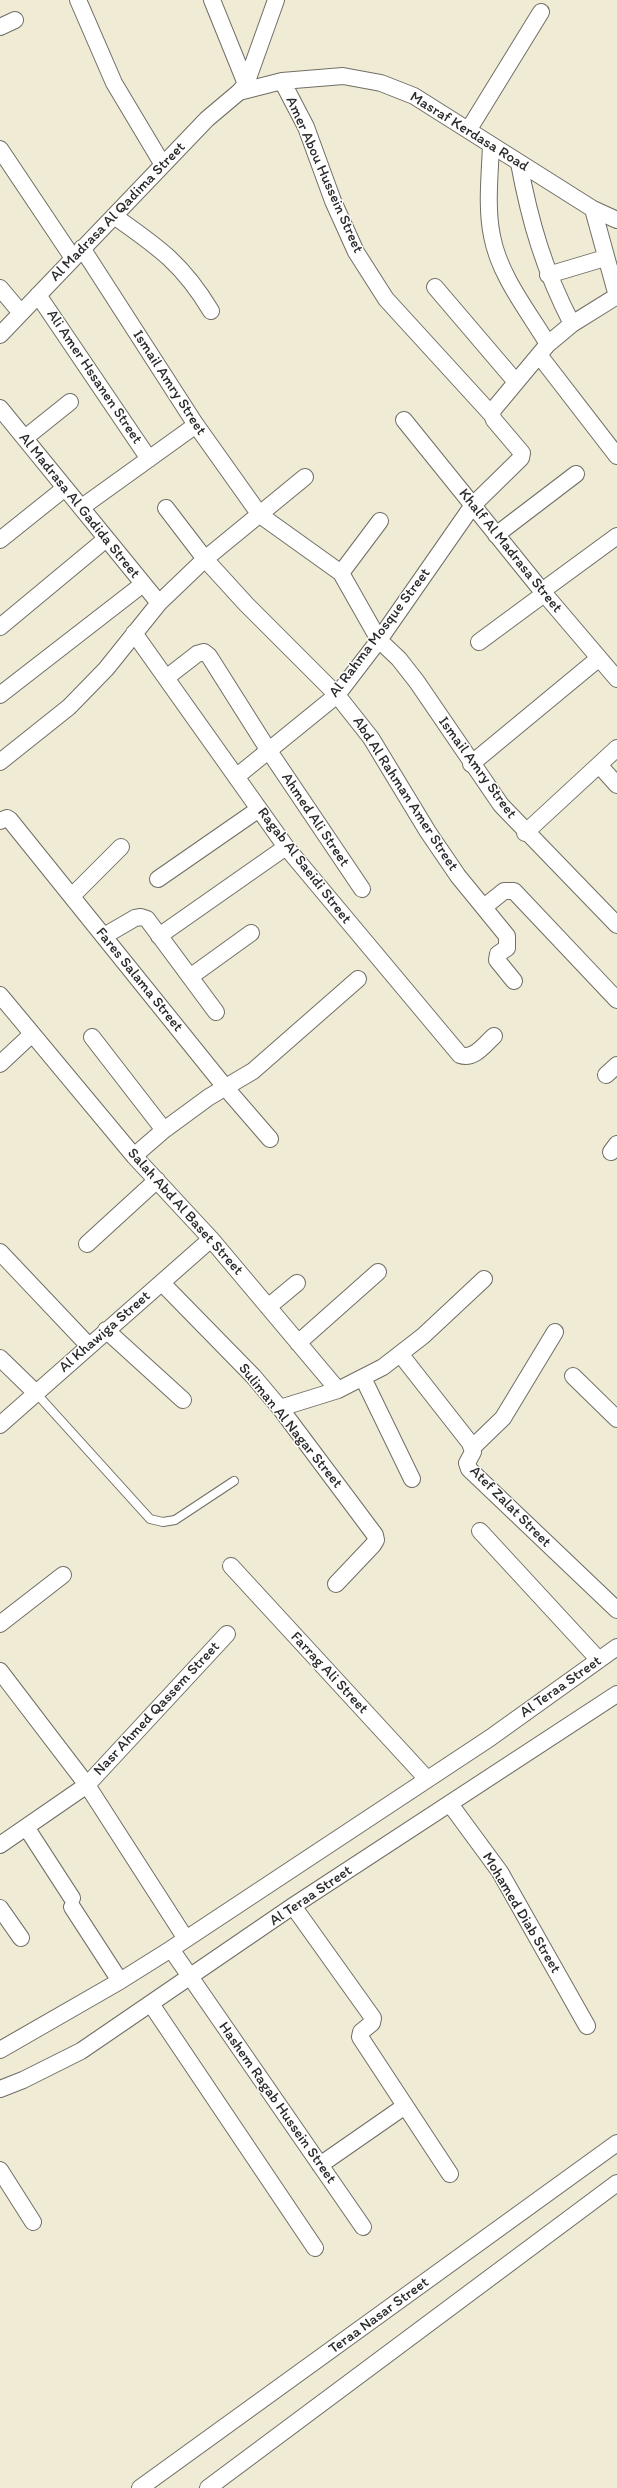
<!DOCTYPE html>
<html>
<head>
<meta charset="utf-8">
<style>
	body { margin:0 }
	canvas { display:block; background:#f0ebd4 }
</style>
</head>
<body>
<canvas width="617" height="2488"></canvas>
<script>
const context = document.querySelector('canvas').getContext('2d');
context.lineJoin = 'round';
function strokePath(path, color, width, dash) { context.strokeStyle = color; context.lineWidth = width; context.lineCap = dash ? 'butt' : 'round'; context.setLineDash(dash || []); context.stroke(path); }
function label(font, color, halo, rows, align = 'center') {
  context.font = font + ' Itim,sans-serif'; context.lineWidth = 3; context.setLineDash([]); context.textBaseline = 'middle'; context.strokeStyle = halo; context.fillStyle = color; for (const [text, x, y, turn = 0] of rows) {
    context.save(); context.translate(x, y); context.rotate((+turn || 0) * Math.PI / 180); context.textAlign = isNaN(turn) ? turn : align; if (halo) context.strokeText(text, 0, 0); context.fillText(text, 0, 0); context.restore();
  }
}
const lane = new Path2D(`
	M 36,1393 L 150,1519 L 163,1522 L 175,1520 L 234,1481`);
const street = new Path2D(`
	M 78,0 L 114,83 L 163,165
	M 212,0 L 246,84
	M 0,27 L 15,20
	M 282,81 L 306,127 L 333,201 L 356,252 L 386,299 L 492,415
	M 239,92 L 282,81 L 343,76 L 381,83 L 414,96 L 593,209 L 617,220
	M 469,129 L 541,12
	M 491,145 C 490,174 486,207 492,236 C 499,275 528,311 548,344
	M 0,149 L 73,258
	M 519,163 C 530,222 544,270 572,324
	M 593,209 L 617,296
	M 114,216 C 158,247 182,263 211,311
	M 82,248 L 196,425 L 260,515 L 341,573 L 379,640 L 399,659 L 417,682 L 501,805 L 617,925
	M 548,275 L 605,258
	M 435,287 L 516,382
	M 0,288 L 21,313
	M 38,295 L 149,459
	M 0,335 L 207,119 L 239,92 L 246,84 L 276,0
	M 539,355 L 617,456
	M 0,408 L 159,603
	M 404,420 L 542,591 L 617,679
	M 25,438 L 70,402
	M 82,507 L 196,425
	M 166,508 L 205,559 L 246,604 L 337,695 L 371,738 L 428,832 L 458,876 L 507,936 L 507,948 L 498,954 L 497,960 L 514,981
	M 496,535 L 576,474
	M 0,540 L 65,488
	M 341,573 L 380,521
	M 542,591 L 617,536
	M 0,627 L 106,539
	M 134,633 L 286,847 L 460,1055 C 474,1060 484,1045 494,1036
	M 479,642 L 544,594
	M 166,678 L 197,654 L 204,652 L 209,656 L 269,751 L 362,889
	M 0,695 L 143,584
	M 0,762 L 69,707 L 106,669 L 159,603 L 205,559 L 305,477
	M 471,764 L 598,659
	M 599,765 L 617,785
	M 236,777 L 337,695 L 379,640 L 473,505 L 521,458 L 522,453 L 494,420 L 492,415 L 493,410 L 548,344 L 572,324 L 617,296
	M 0,821 L 7,818 L 10,820 L 225,1087 L 270,1139
	M 525,833 L 617,748
	M 158,879 L 259,809
	M 72,896 L 121,847
	M 484,907 L 504,891 L 514,891 L 617,1000
	M 104,936 L 135,918 L 141,917 L 147,919 L 216,1012
	M 159,936 L 286,847
	M 190,977 L 251,933
	M 0,995 L 134,1156 L 211,1239 L 338,1390
	M 92,1037 L 164,1130
	M 0,1064 L 31,1035
	M 606,1075 L 617,1065
	M 611,1152 L 617,1144
	M 134,1156 L 164,1130 L 209,1097 L 253,1071 L 358,979
	M 87,1244 L 157,1180
	M 0,1252 L 89,1346
	M 162,1283 L 253,1376 L 280,1408 L 375,1535 L 376,1540 L 373,1545 L 336,1584
	M 268,1307 L 297,1283
	M 106,1330 L 183,1400
	M 298,1343 L 378,1272
	M 401,1355 L 470,1443 L 473,1452 L 467,1463 L 469,1469 L 617,1610
	M 0,1358 L 36,1393
	M 573,1376 L 617,1419
	M 363,1378 L 412,1479
	M 280,1408 L 338,1390 L 383,1367 L 423,1336 L 484,1279
	M 0,1425 L 211,1239
	M 473,1447 L 503,1418 L 555,1332
	M 480,1531 L 599,1660
	M 231,1566 L 427,1779
	M 0,1624 L 63,1575
	M 0,1671 L 87,1785 L 186,1939
	M 450,1804 L 500,1872 L 587,2026
	M 26,1827 L 72,1898
	M 0,1845 L 87,1785 L 227,1634
	M 293,1906 L 373,2018 L 372,2023 L 361,2032 L 360,2037 L 450,2174
	M 72,1907 L 120,1981
	M 0,1908 L 21,1938
	M 171,1949 L 363,2227
	M 151,2004 L 315,2248
	M 0,2050 L 120,1981 L 171,1949 L 490,1738 L 617,1647
	M 0,2089 L 23,2080 L 81,2051 L 293,1906 L 617,1694
	M 320,2165 L 405,2106
	M 0,2170 L 33,2222
	M 140,2488 L 617,2143
	M 208,2488 L 617,2183`);
strokePath(lane, '#706e66', 10);
strokePath(street, '#706e66', 18);
strokePath(lane, '#fff', 8);
strokePath(street, '#fff', 16);
label('15px', '#2b2b2b', '#fff', [
	["Masraf Kerdasa Road",469,132,32],
	["Amer Abou Hussein Street",324,175,66],
	["Al Madrasa Al Qadima Street",118,212,-46],
	["Ali Amer Hssanen Street",94,377,56],
	["Ismail Amry Street",169,383,57],
	["Al Madrasa Al Gadida Street",79,506,51],
	["Khalf Al Madrasa Street",510,551,51],
	["Al Rahma Mosque Street",380,633,-53],
	["Ismail Amry Street",477,768,54],
	["Abd Al Rahman Amer Street",405,794,57],
	["Ahmed Ali Street",315,820,56],
	["Ragab Al Saeidi Street",304,866,52],
	["Fares Salama Street",139,980,51],
	["Salah Abd Al Baset Street",185,1212,48],
	["Al Khawiga Street",105,1332,-41],
	["Suliman Al Nagar Street",290,1426,51],
	["Atef Zalat Street",510,1507,45],
	["Farrag Ali Street",329,1673,47],
	["Al Teraa Street",561,1687,-35],
	["Nasr Ahmed Qassem Street",157,1709,-47],
	["Al Teraa Street",311,1896,-34],
	["Mohamed Diab Street",521,1913,59],
	["Hashem Ragab Hussein Street",277,2103,55],
	["Teraa Nasar Street",379,2316,-36]
]);
</script>
</body>
</html>
